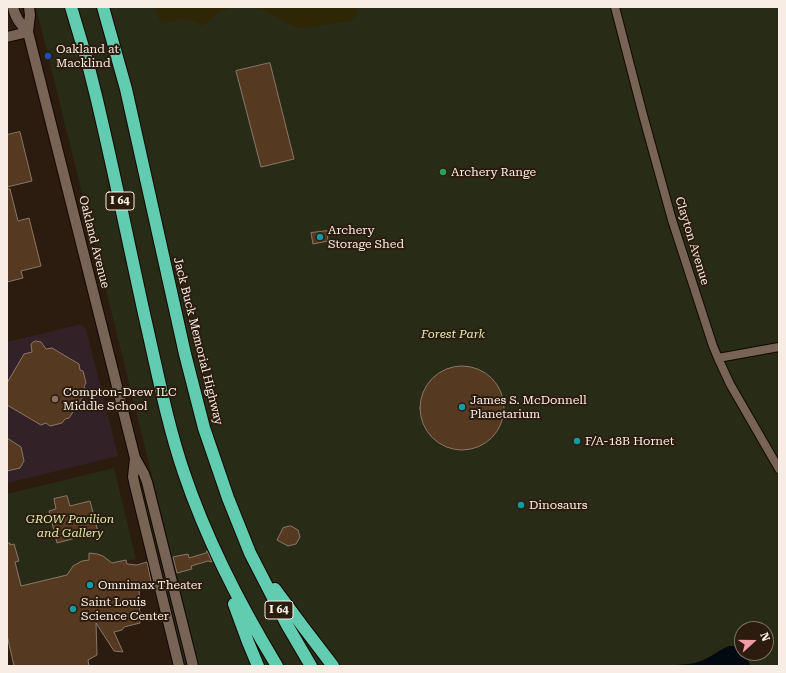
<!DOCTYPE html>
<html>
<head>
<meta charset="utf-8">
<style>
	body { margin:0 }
	#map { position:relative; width:786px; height:673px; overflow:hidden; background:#2b1c0f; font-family:"Roboto Serif",serif }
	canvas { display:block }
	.frame { position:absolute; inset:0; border:8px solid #f8ede4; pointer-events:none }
	.north { position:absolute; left:734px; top:621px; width:40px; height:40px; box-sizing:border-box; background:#2b1c0f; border:1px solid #7d7064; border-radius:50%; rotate:69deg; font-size:11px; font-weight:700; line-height:16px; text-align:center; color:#f8ede4 }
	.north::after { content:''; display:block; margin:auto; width:14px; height:18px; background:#f39aa8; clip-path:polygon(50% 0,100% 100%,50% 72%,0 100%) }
</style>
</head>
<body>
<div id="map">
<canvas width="786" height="673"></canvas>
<div class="frame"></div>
<div class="north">N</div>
</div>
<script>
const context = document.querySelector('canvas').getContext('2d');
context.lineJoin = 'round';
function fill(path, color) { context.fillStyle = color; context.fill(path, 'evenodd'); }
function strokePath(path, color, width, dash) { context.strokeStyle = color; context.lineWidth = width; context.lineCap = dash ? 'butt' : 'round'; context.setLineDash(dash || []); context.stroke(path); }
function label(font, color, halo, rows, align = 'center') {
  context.font = font + ' "Roboto Serif",serif'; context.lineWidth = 4; context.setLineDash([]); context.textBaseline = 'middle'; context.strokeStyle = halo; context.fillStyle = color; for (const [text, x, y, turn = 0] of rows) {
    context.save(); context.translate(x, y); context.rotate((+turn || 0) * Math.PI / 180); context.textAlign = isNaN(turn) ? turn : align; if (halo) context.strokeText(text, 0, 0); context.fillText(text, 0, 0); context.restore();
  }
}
fill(new Path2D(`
	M 78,325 L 82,325 L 86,329 L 118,456 L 7,483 L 7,342 Z`), '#332128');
fill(new Path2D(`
	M 36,7 L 779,7 L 779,666 L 199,666 ZM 742,629 L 766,629 L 766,653 L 742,653 Z
	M 114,468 L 136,559 L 19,587 L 7,582 L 7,494 Z
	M 140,481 L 142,481 L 188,666 L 184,666 L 139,483 Z`), '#282c17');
fill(new Path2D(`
	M 155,7 L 244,7 L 230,8 L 217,13 L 203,26 C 195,22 187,17 177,19 C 172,21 166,23 161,24 Z
	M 248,7 L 357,7 C 358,14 356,18 350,21 L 303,28 C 288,27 284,20 272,14 C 264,10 256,8 248,7 Z`), '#2e2605');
fill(new Path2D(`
	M 729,646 C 735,646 741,647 742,653 L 743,653 L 749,662 L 750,666 L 670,666 C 678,664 687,665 695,663 C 708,660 717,651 729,646 Z`), '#000a10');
const building = new Path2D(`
	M 270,63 L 294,159 L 261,167 L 236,71 Z
	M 20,132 L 32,181 L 7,187 L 7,135 Z
	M 7,189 L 10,189 L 18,221 L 29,218 L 41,266 L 21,271 L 23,278 L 7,282 Z
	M 327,231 L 328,241 L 313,244 L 311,233 Z
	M 36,341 L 41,342 L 46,349 L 52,348 L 79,364 L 80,370 L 83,371 L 86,383 L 84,386 L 86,392 L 69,418 L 65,419 L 62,423 L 50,426 L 46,423 L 41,425 L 7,405 L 7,383 L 24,354 L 32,352 L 31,345 L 32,343 Z
	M420 408a42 42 0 1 1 84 0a42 42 0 1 1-84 0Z
	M 7,438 L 21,447 L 24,461 L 20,468 L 7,471 Z
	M 67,496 L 70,506 L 90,501 L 98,532 L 57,543 L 49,511 L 56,509 L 54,499 Z
	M 291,526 L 298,530 L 300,537 L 296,544 L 288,546 L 277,540 L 283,528 Z
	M 7,543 L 10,543 L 10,545 L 14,544 L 19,561 L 15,562 L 21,586 L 67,575 L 73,566 L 82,561 L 89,560 L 89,553 L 97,554 L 103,556 L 112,563 L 126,560 L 127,564 L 137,565 L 147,562 L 151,581 L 139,584 L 140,623 L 124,627 L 122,630 L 114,632 L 123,652 L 114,651 L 96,623 L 97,655 L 88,660 L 89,666 L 14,666 L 7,635 Z
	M 207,551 L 212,562 L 208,561 L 191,566 L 192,569 L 177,573 L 173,557 L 188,554 L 189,558 L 206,553 Z`);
fill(building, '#563921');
strokePath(building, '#8a7767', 1);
const minor = new Path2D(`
	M 615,7 L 643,115 L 672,220 L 713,346 L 718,358 L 730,384 L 779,469
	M 718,358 L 779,347`);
const tertiary = new Path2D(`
	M 13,7 C 15,18 21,25 28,32
	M 29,7 L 30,15 L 28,32 L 135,458 L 144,474 L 147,482 L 193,666
	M 7,37 L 28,32
	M 135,458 L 133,477 L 135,486 L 179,666`);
const motorway = new Path2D(`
	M 71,7 L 88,64 L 97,100 C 114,172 129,245 145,318 C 157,370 167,423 184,473 C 207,541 240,605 277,666
	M 103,7 L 126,89 L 185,354 L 204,428 L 228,498 L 250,553 L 287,625 L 311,666
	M 275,589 L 304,628 L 333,666
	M 234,604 L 248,642 L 258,666`);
strokePath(minor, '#130600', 10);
strokePath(tertiary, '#130600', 12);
strokePath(motorway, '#130600', 14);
strokePath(minor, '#776455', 8);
strokePath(tertiary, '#776455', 10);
strokePath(motorway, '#61ccb0', 12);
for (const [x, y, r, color] of [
	[48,56,4,"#1a4fb4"],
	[443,172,4,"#2e9e5b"],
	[320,237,4,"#0f9aa8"],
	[55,399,4,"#8d6e63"],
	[462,407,4,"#0f9aa8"],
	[577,441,4,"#0f9aa8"],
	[521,505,4,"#0f9aa8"],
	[90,585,4,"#0f9aa8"],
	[73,609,4,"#0f9aa8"]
]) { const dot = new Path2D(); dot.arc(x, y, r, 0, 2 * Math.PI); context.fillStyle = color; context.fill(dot); strokePath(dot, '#2b1c0f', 1.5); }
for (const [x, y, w] of [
	[120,201,28],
	[279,610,28]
]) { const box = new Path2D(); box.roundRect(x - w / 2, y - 9, w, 18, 3); context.fillStyle = '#2b1c0f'; context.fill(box); strokePath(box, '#f8ede4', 1); }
label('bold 11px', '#f8ede4', null, [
	["I 64",120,201],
	["I 64",279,610]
]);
label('12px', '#f8ede4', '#2b1c0f', [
	["Oakland at",56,49],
	["Macklind",56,63],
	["Archery Range",451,172],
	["Archery",328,230],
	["Storage Shed",328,244],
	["Compton-Drew ILC",63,392],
	["Middle School",63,406],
	["James S. McDonnell",470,400],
	["Planetarium",470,414],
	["F/A-18B Hornet",585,441],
	["Dinosaurs",529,505],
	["Omnimax Theater",98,585],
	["Saint Louis",81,602],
	["Science Center",81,616]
], 'left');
label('12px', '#f8ede4', '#2b1c0f', [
	["Clayton Avenue",692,241,73],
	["Oakland Avenue",94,242,76],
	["Jack Buck Memorial Highway",198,341,76]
]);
label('italic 12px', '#ddecac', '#2b1c0f', [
	["Forest Park",453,334],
	["GROW Pavilion",70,519],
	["and Gallery",70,533]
]);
</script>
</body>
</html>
